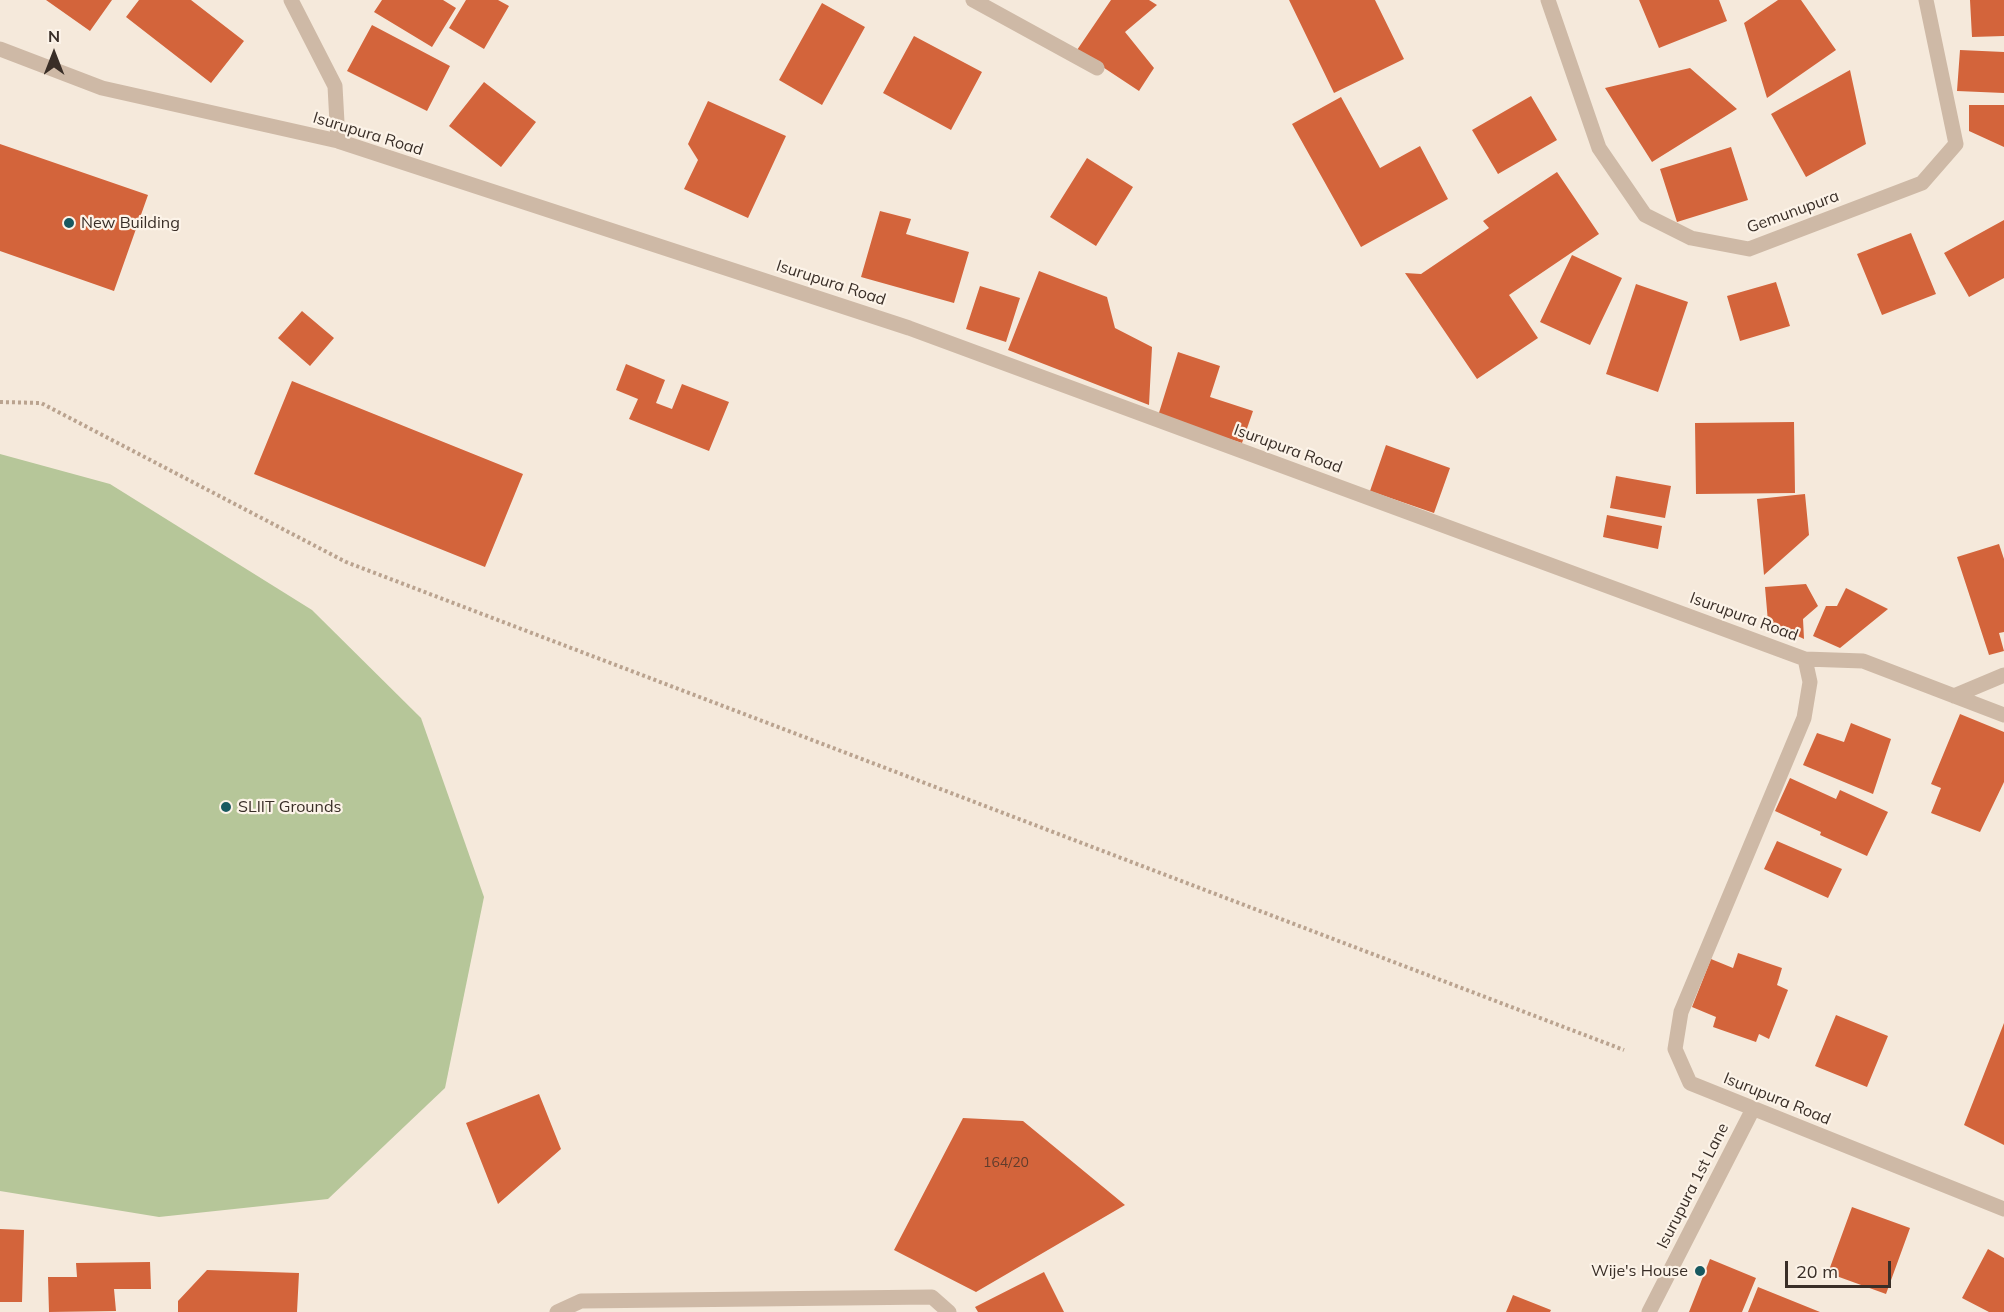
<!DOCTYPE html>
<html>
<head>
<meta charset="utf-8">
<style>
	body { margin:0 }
	#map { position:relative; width:2004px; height:1312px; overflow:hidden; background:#f5e9db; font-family:Mulish,sans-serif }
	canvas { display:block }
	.north { position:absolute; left:24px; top:24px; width:60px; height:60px; -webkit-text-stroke:4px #fcf3e8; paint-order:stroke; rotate:0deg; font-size:16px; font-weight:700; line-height:24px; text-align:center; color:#392e27 }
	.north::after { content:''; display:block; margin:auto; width:21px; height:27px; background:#392e27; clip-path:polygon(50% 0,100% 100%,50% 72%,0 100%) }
	.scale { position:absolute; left:1785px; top:1261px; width:106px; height:27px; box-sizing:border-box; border:3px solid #392e27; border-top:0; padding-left:8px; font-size:18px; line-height:21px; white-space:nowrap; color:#392e27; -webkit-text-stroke:4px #fcf3e8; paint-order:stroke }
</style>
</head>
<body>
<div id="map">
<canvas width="2004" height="1312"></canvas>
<div class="north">N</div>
<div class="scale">20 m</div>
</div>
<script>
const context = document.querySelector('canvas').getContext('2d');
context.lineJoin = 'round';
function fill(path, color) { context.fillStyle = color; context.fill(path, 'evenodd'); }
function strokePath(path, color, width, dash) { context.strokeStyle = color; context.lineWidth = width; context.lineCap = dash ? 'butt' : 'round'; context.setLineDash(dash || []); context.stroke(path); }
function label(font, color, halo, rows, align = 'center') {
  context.font = font + ' Mulish,sans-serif'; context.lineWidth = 4.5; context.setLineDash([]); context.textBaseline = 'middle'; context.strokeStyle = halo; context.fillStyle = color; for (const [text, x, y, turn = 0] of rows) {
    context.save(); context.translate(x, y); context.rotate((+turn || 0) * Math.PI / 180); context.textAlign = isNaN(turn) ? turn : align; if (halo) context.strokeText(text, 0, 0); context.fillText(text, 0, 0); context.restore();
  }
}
fill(new Path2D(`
	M 0,454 L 110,484 L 312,610 L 421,718 L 484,897 L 445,1088 L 328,1199 L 159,1217 L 0,1191 Z`), '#b6c699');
fill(new Path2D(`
	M 46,0 L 112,0 L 90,31 Z
	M 139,0 L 191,0 L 244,41 L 211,83 L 126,17 Z
	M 382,0 L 443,0 L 456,8 L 432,47 L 374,12 Z
	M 466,0 L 498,0 L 509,6 L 484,49 L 449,28 Z
	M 1111,0 L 1149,0 L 1157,5 L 1125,32 L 1154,68 L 1139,91 L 1077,50 Z
	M 1289,0 L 1375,0 L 1404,59 L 1334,93 Z
	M 1639,0 L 1719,0 L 1727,21 L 1659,48 Z
	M 1778,0 L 1801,0 L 1836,50 L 1767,98 L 1744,23 Z
	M 1970,0 L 2004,0 L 2004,36 L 1972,37 Z
	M 822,3 L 865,27 L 822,105 L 779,80 Z
	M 372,25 L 450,66 L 427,111 L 347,71 Z
	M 914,36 L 982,72 L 951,130 L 883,93 Z
	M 1960,50 L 2004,52 L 2004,93 L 1957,91 Z
	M 1690,68 L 1737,109 L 1652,162 L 1605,88 Z
	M 1850,70 L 1866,144 L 1806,177 L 1771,114 Z
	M 484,82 L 536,122 L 501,167 L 449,126 Z
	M 1531,96 L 1557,140 L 1498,174 L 1472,130 Z
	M 1341,97 L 1380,168 L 1420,146 L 1448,199 L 1361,247 L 1292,124 Z
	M 708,101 L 786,136 L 748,218 L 684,189 L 698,160 L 688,144 Z
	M 1969,105 L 2004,105 L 2004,147 L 1969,131 Z
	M 0,144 L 148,195 L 114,291 L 0,251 Z
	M 1731,147 L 1748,200 L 1677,222 L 1660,169 Z
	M 1087,158 L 1133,187 L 1096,246 L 1050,217 Z
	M 1557,172 L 1599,234 L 1509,295 L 1538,338 L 1477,379 L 1405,273 L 1421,274 L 1489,228 L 1483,221 Z
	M 880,211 L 911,219 L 906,234 L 969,252 L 954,303 L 861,277 Z
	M 2004,220 L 2004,278 L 1969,297 L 1944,253 Z
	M 1911,233 L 1936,294 L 1882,315 L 1857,254 Z
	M 1572,255 L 1622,278 L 1590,345 L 1540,322 Z
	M 1039,271 L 1107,297 L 1115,328 L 1152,347 L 1149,405 L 1008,350 Z
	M 1776,282 L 1790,326 L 1740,341 L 1727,296 Z
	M 1636,284 L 1688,302 L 1658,392 L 1606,374 Z
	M 980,286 L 1020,298 L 1006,342 L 966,329 Z
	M 302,311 L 334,338 L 310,366 L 278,338 Z
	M 1178,352 L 1220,366 L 1210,397 L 1253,411 L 1242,443 L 1158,416 Z
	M 626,364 L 665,380 L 656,403 L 672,409 L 682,384 L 729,402 L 709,451 L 629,419 L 638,399 L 616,390 Z
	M 292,381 L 523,474 L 485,567 L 254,474 Z
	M 1794,422 L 1795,493 L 1696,494 L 1695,423 Z
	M 1386,445 L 1450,468 L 1434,513 L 1370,491 Z
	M 1616,476 L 1671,486 L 1665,518 L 1610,508 Z
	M 1805,494 L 1809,535 L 1764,575 L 1757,499 Z
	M 1607,515 L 1662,526 L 1658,549 L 1603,537 Z
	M 1999,544 L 2004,559 L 2004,632 L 1999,633 L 2004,651 L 1989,655 L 1957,557 Z
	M 1806,584 L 1818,606 L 1803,619 L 1804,639 L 1768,622 L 1765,587 Z
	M 1846,588 L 1888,609 L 1840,648 L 1813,636 L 1826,606 L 1837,606 Z
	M 1960,714 L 2004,732 L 2004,782 L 1980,832 L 1931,813 L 1941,788 L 1931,784 Z
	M 1851,723 L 1891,739 L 1873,794 L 1803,765 L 1817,733 L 1844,742 Z
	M 1790,778 L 1836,799 L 1840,790 L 1888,812 L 1867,856 L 1820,835 L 1821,832 L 1775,811 Z
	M 1777,841 L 1842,869 L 1828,898 L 1764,869 Z
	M 1738,953 L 1782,968 L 1777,985 L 1788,990 L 1769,1039 L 1759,1034 L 1756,1042 L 1713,1027 L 1716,1017 L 1692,1007 L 1711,959 L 1733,968 Z
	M 1836,1015 L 1888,1036 L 1867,1087 L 1815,1066 Z
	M 2004,1023 L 2004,1145 L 1964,1125 Z
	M 539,1094 L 561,1149 L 498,1204 L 466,1123 Z
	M 963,1118 L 1023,1121 L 1125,1205 L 976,1292 L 894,1250 Z
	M 1852,1207 L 1910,1228 L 1886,1294 L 1828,1273 Z
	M 0,1229 L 24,1230 L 22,1302 L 0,1302 Z
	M 1988,1249 L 2004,1258 L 2004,1312 L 1989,1312 L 1962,1298 Z
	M 1710,1259 L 1756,1278 L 1742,1312 L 1689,1312 Z
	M 150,1262 L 151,1289 L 114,1289 L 116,1311 L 49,1312 L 48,1277 L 77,1277 L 76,1263 Z
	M 207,1270 L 299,1273 L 297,1312 L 178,1312 L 178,1301 Z
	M 1044,1272 L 1064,1312 L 978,1312 L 975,1307 Z
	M 1758,1287 L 1820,1312 L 1748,1312 Z
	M 1513,1295 L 1551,1310 L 1550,1312 L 1506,1312 Z`), '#d3643b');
strokePath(new Path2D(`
	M 0,402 L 41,403 L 346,562 L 1624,1050`), '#baa38f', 4, [3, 3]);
strokePath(new Path2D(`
	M 291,0 L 335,86 L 338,141
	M 973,0 L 1097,68
	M 1548,0 L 1599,148 L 1645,215 L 1691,238 L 1749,249 L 1922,183 L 1956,144 L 1926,0
	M 0,49 L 102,88 L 338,141 L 909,328 L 1805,659 L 1810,682 L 1804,718 L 1681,1012 L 1675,1049 L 1690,1083 L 2004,1209
	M 1805,659 L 1863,661 L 2004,715
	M 1954,696 L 2004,675
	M 557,1312 L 581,1301 L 932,1297 L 949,1312
	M 1649,1312 L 1753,1109`), '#ceb9a6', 15);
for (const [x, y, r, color] of [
	[69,223,6,"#185960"],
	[226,807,6,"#185960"],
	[1700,1271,6,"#185960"]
]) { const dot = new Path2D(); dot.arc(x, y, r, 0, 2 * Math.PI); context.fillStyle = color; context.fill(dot); strokePath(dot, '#fcf3e8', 2); }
label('14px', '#603c2c', null, [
	["164/20",1006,1163]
]);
label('16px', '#392e27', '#fcf3e8', [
	["Isurupura Road",368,134,17],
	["Gemunupura",1793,212,-20],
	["Isurupura Road",831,283,18],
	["Isurupura Road",1288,449,20],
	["Isurupura Road",1744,617,20],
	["Isurupura Road",1777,1099,22],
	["Isurupura 1st Lane",1693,1186,-63]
]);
label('16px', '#392e27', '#fcf3e8', [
	["New Building",81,223],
	["SLIIT Grounds",238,807],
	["Wije's House",1688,1271,"right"]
], 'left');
</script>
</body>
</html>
